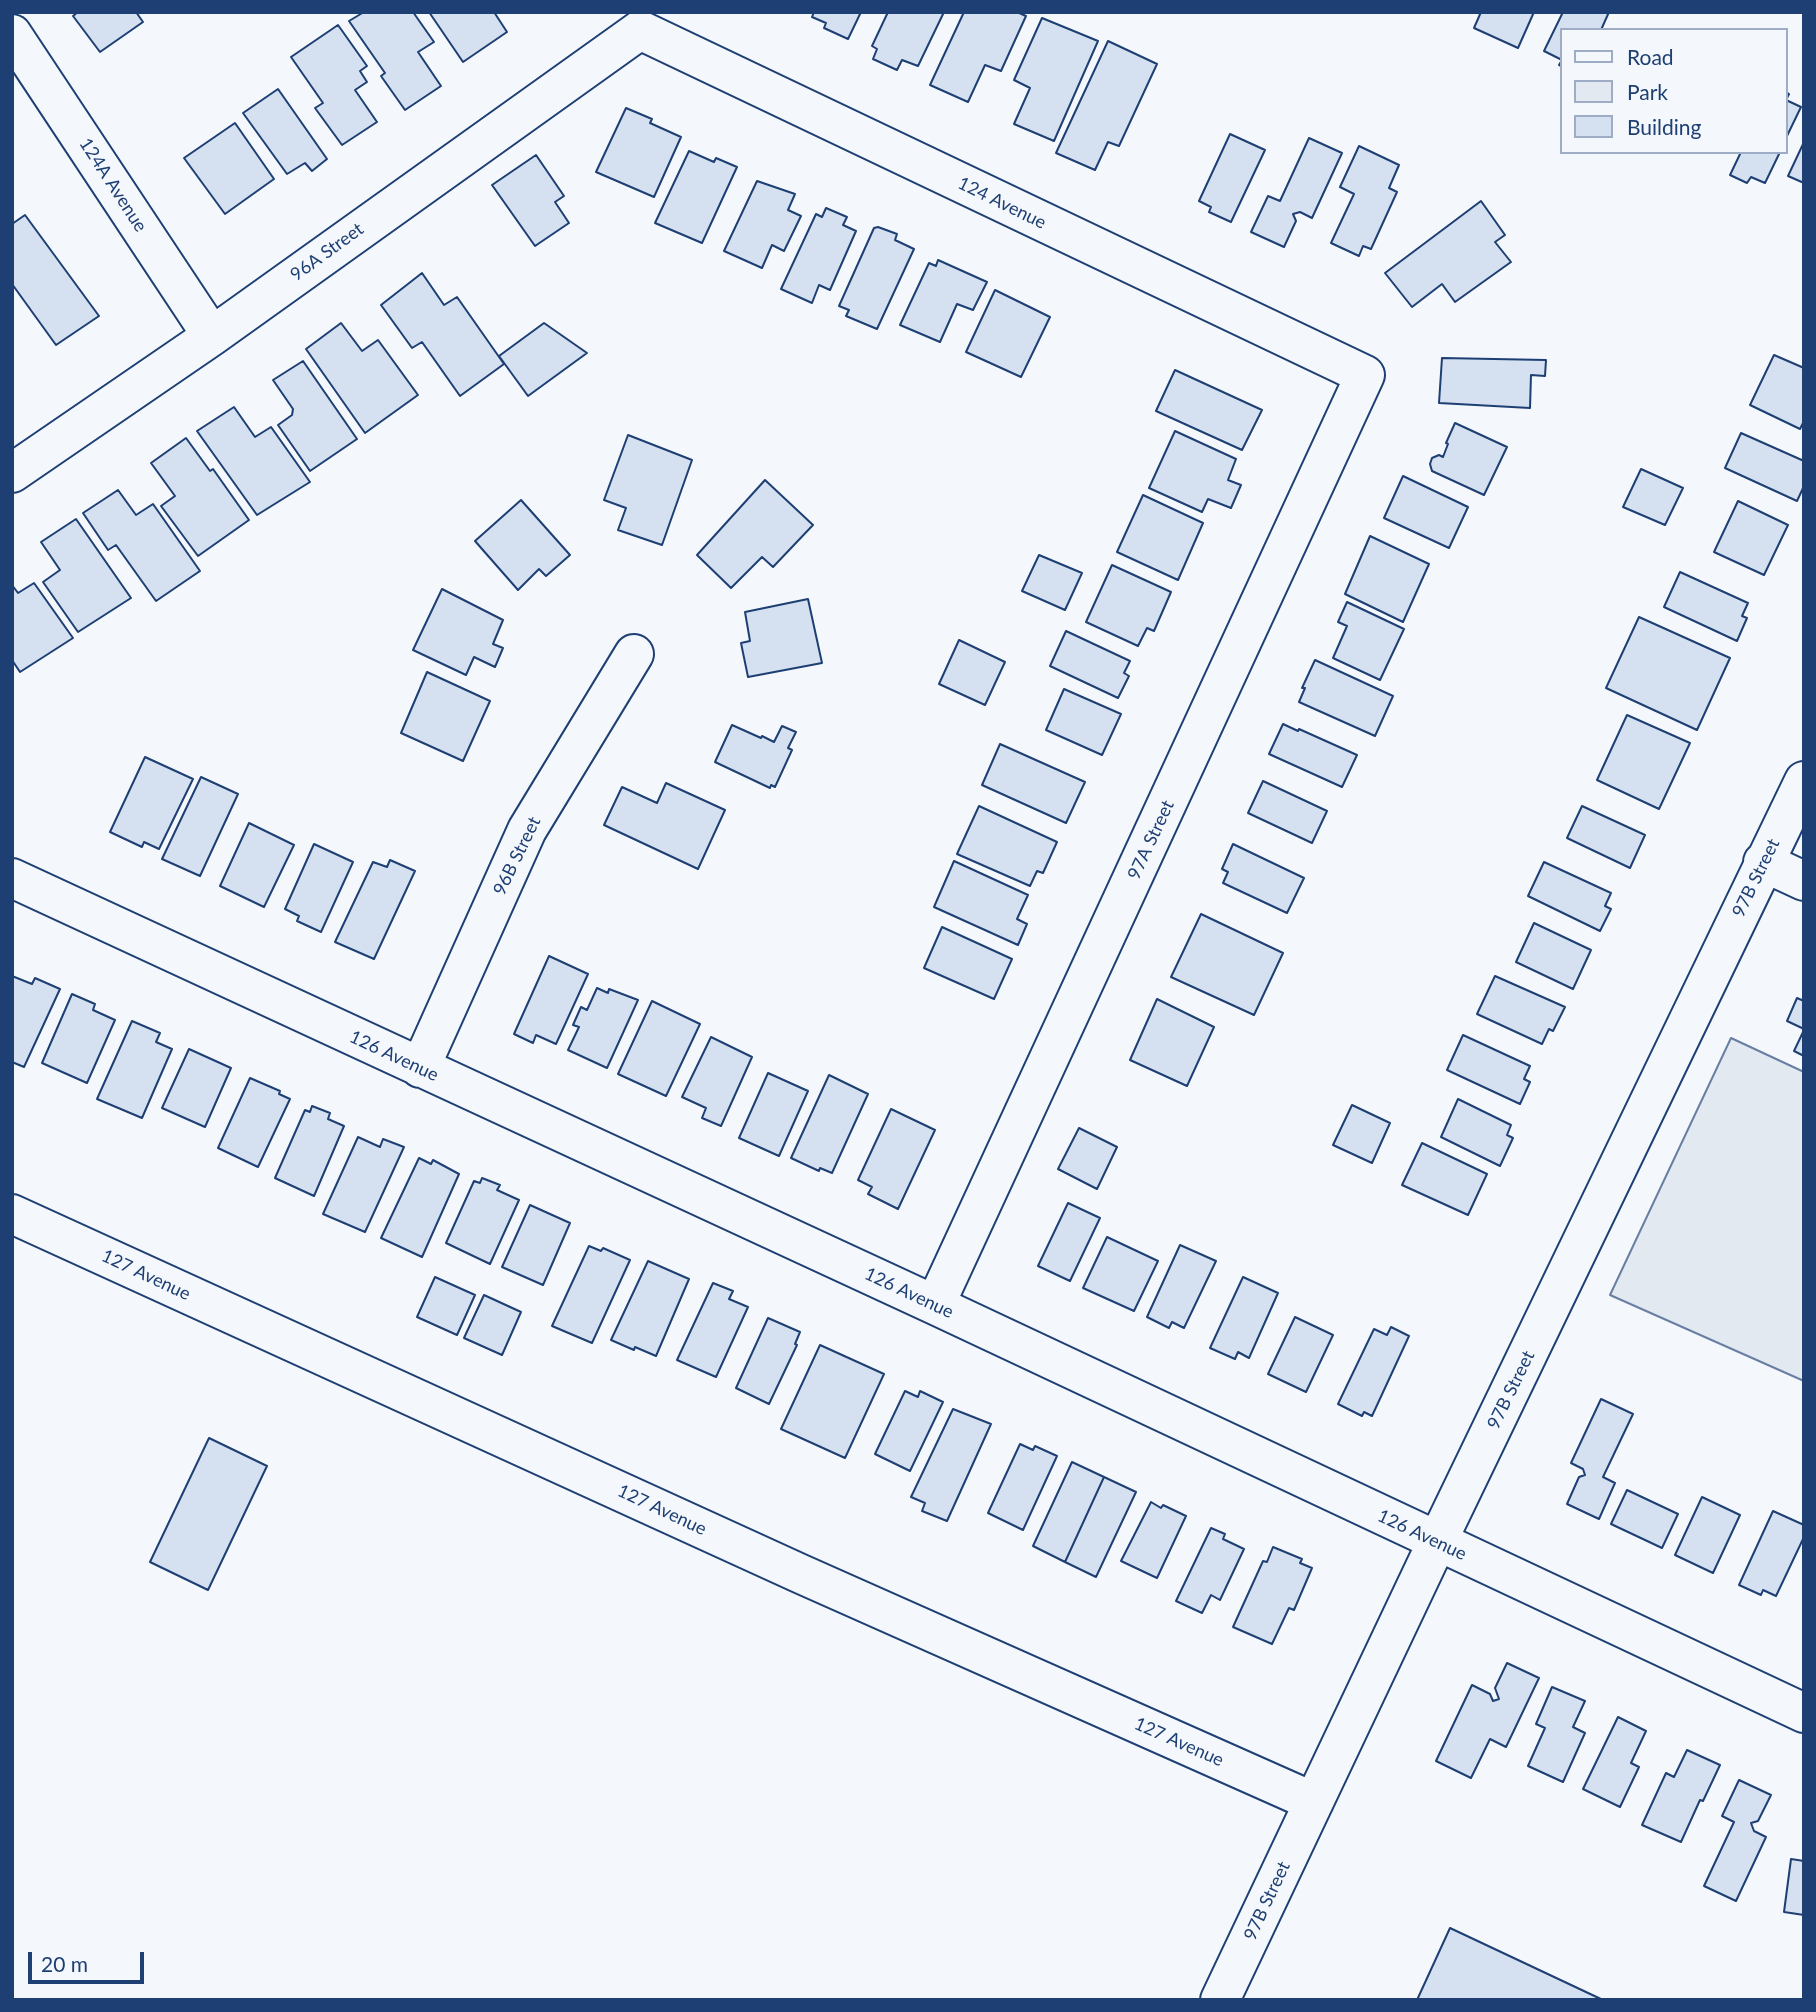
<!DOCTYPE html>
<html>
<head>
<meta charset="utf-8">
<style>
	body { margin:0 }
	#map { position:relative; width:1816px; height:2012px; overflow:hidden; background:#f4f7fb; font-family:Lato,sans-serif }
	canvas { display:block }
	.frame { position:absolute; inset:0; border:14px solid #1d3f73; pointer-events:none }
	.legend { position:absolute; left:1560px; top:28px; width:228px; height:126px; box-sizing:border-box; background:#f4f7fb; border:2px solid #9eadc5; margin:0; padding:9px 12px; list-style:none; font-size:21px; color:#1d3f73 }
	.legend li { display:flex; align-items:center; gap:14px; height:35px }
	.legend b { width:35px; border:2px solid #9eadc5 }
	.scale { position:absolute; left:28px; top:1952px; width:116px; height:32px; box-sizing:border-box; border:4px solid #1d3f73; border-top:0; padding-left:9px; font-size:21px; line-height:24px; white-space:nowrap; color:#1d3f73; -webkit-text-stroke:5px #f4f7fb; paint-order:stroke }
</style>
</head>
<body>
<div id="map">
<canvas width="1816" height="2012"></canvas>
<div class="frame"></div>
<ul class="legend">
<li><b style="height:9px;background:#f4f7fb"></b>Road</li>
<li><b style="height:19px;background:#e3e9f0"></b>Park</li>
<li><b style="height:19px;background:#d5e0f0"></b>Building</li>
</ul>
<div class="scale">20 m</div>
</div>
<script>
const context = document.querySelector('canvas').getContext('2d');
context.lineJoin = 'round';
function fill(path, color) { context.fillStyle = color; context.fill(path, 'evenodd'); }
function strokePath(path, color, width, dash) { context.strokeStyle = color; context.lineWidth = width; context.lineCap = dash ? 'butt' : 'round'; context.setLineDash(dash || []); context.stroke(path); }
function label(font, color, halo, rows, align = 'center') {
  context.font = font + ' Lato,sans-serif'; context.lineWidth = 5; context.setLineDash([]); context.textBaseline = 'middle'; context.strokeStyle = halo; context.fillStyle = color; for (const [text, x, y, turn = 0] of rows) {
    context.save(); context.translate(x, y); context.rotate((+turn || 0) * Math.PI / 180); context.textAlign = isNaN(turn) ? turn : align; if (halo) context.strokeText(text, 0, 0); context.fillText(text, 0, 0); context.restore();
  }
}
const green = new Path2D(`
	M 1731,1038 L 1804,1072 L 1804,1381 L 1610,1295 Z`);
fill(green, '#e3e9f0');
strokePath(green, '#687fa3', 2);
const building = new Path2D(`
	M 78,12 L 136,12 L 143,22 L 100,52 L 73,16 Z
	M 364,12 L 413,12 L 434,42 L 418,52 L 441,86 L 405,110 L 381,76 L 385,73 L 349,21 Z
	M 429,12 L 494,12 L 507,32 L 463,62 Z
	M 814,12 L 861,12 L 848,39 L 824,28 L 826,23 L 812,17 Z
	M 888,12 L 944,12 L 918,66 L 902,60 L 897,70 L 873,59 L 877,49 L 872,46 Z
	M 964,12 L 1017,12 L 1026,16 L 1001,71 L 985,65 L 968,102 L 930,85 Z
	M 1481,12 L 1534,12 L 1518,48 L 1474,28 Z
	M 1563,12 L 1609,12 L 1601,30 L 1562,30 L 1562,67 L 1559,65 L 1562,60 L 1544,51 Z
	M 1042,18 L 1098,41 L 1054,141 L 1014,124 L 1030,88 L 1014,80 Z
	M 338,25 L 367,66 L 360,71 L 367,82 L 355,90 L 377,122 L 342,145 L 315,108 L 323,103 L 291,57 Z
	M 1108,41 L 1157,64 L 1119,146 L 1108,142 L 1095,170 L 1056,153 Z
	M 278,89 L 327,159 L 312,171 L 305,163 L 287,174 L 243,113 Z
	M 1786,92 L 1789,94 L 1786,100 L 1801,107 L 1786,138 Z
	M 626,108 L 652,119 L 650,123 L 681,137 L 654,197 L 596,172 Z
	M 235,123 L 274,179 L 225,214 L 184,158 Z
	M 1230,134 L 1265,150 L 1231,222 L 1209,212 L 1211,207 L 1199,201 Z
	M 1309,138 L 1342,153 L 1312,218 L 1300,212 L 1293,214 L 1296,221 L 1284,247 L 1251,232 L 1268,196 L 1280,201 Z
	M 1804,142 L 1804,183 L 1788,176 Z
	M 1359,146 L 1399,165 L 1389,188 L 1397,192 L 1371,249 L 1363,246 L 1359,256 L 1331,243 L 1354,194 L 1340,187 Z
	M 689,151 L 714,162 L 716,158 L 737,167 L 702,243 L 655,223 Z
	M 1741,152 L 1780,152 L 1765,183 L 1751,177 L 1747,183 L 1730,175 Z
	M 536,155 L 564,196 L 555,202 L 569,223 L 535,246 L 492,185 Z
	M 757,181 L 795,194 L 788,210 L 801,216 L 784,251 L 772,245 L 762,268 L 724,251 Z
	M 1481,201 L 1505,235 L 1495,242 L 1511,262 L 1455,302 L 1442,284 L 1412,307 L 1385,273 Z
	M 826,208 L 847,217 L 843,225 L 856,231 L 830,290 L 819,285 L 812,303 L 781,289 L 816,214 L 822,217 Z
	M 25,215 L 99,316 L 56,345 L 12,284 L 12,224 Z
	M 878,227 L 897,234 L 895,240 L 914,249 L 877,329 L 846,316 L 849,310 L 839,306 L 874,228 Z
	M 938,260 L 987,282 L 973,310 L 957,304 L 940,342 L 900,325 L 929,263 L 936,266 Z
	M 422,273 L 444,305 L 457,297 L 504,364 L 460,396 L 422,342 L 412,348 L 381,305 Z
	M 995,290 L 1050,317 L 1021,377 L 966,352 Z
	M 341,323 L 362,351 L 378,340 L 418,395 L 365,433 L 306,349 Z
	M 544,323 L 587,353 L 528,396 L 499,356 Z
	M 1774,355 L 1804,368 L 1804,421 L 1800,429 L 1750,405 Z
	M 1442,358 L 1546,360 L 1545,376 L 1531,375 L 1530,408 L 1439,403 Z
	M 303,361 L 357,439 L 310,471 L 278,425 L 292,415 L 293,409 L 273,380 Z
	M 1175,370 L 1262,410 L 1242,450 L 1156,411 Z
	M 234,407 L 255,437 L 271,427 L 310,482 L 257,515 L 197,431 Z
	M 1455,423 L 1507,447 L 1484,495 L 1432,471 L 1430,464 L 1432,458 L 1439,455 L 1443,457 L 1448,444 L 1446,443 Z
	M 1175,431 L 1236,459 L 1228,480 L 1241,485 L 1231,508 L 1208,499 L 1202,512 L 1149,488 Z
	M 1741,433 L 1804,461 L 1804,486 L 1797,501 L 1725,468 Z
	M 628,435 L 692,460 L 662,545 L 618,530 L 626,508 L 604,500 Z
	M 186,438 L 210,471 L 213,469 L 249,520 L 198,556 L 161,506 L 175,496 L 151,463 Z
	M 1641,469 L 1683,488 L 1665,525 L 1623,507 Z
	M 1403,476 L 1468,507 L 1449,548 L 1384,518 Z
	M 765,480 L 813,525 L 773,567 L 762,557 L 731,588 L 697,555 Z
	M 118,490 L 136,515 L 153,504 L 200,571 L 156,601 L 116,545 L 108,550 L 83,513 Z
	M 1143,495 L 1203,523 L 1178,580 L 1117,552 Z
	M 521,500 L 570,555 L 546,576 L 539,569 L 518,590 L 475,541 Z
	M 1738,501 L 1788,525 L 1764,575 L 1714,552 Z
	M 76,519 L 131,598 L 78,632 L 43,582 L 60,570 L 41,542 Z
	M 1370,536 L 1429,564 L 1403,622 L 1345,594 Z
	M 1039,555 L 1082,573 L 1065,610 L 1022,591 Z
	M 1112,565 L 1171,592 L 1154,631 L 1147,628 L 1138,646 L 1086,622 Z
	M 1680,572 L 1748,603 L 1742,616 L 1747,618 L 1737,641 L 1664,607 Z
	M 34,583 L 73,638 L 20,672 L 12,660 L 12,585 L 18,593 Z
	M 442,589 L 503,620 L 493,644 L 503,648 L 495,667 L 474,657 L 466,675 L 413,650 Z
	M 808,599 L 822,663 L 748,677 L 741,643 L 750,641 L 745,612 Z
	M 1347,602 L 1404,629 L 1380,680 L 1333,658 L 1347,626 L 1338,622 Z
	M 1639,617 L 1730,658 L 1697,730 L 1606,688 Z
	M 1066,631 L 1130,661 L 1124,673 L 1129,676 L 1118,698 L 1050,666 Z
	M 959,640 L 1005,662 L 985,705 L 939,684 Z
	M 1315,660 L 1393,696 L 1375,736 L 1299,702 L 1305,688 L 1302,688 Z
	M 427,672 L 490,701 L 463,761 L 401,733 Z
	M 1064,689 L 1121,714 L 1102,755 L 1046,730 Z
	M 1627,715 L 1690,743 L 1659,809 L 1597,780 Z
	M 1283,724 L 1298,731 L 1299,729 L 1357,755 L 1342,787 L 1269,754 Z
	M 732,725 L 761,738 L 762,736 L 774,742 L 782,726 L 796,732 L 788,748 L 792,750 L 775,787 L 771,785 L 770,788 L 715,762 Z
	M 1000,744 L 1085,782 L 1066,823 L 982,785 Z
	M 145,757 L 193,779 L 159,849 L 144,842 L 142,847 L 110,832 Z
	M 201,777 L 238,794 L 200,876 L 162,859 Z
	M 1263,781 L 1327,811 L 1312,843 L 1248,813 Z
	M 666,783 L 725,810 L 698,869 L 604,825 L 622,787 L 657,803 Z
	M 979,806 L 1057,842 L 1043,873 L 1037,871 L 1030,886 L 957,854 Z
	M 1582,806 L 1645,835 L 1630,868 L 1567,838 Z
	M 249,823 L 294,845 L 264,907 L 220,886 Z
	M 314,844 L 353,862 L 321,932 L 297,921 L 299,916 L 285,909 Z
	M 1233,844 L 1304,878 L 1287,913 L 1223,883 L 1228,872 L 1222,869 Z
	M 390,860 L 415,871 L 374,959 L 335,942 L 373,862 L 387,867 Z
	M 954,861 L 1028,895 L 1017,919 L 1027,924 L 1018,945 L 934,907 Z
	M 1544,862 L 1611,893 L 1605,906 L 1611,909 L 1600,931 L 1528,896 Z
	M 1201,914 L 1283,953 L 1254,1015 L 1171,977 Z
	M 1534,923 L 1591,950 L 1573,989 L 1516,962 Z
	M 942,927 L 1012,959 L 994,999 L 924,968 Z
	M 549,956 L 588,974 L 556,1044 L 536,1035 L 533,1043 L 514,1034 Z
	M 12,976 L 32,984 L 35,978 L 60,989 L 24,1067 L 12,1062 Z
	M 1495,976 L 1565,1007 L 1553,1031 L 1549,1029 L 1542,1044 L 1477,1014 Z
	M 597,988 L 608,993 L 609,989 L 638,1000 L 607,1068 L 568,1050 L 579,1027 L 573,1025 L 581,1007 L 587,1010 Z
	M 72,994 L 95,1004 L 93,1010 L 115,1020 L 87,1083 L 42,1063 Z
	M 1797,998 L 1804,1001 L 1804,1029 L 1787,1021 Z
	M 1157,999 L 1214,1027 L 1187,1086 L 1130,1060 Z
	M 652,1001 L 700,1024 L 666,1096 L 618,1074 Z
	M 132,1021 L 160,1033 L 156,1042 L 172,1049 L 142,1118 L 97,1099 Z
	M 1804,1030 L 1804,1056 L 1794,1051 Z
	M 1463,1035 L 1530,1066 L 1524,1079 L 1530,1082 L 1520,1104 L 1447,1070 Z
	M 711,1037 L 752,1057 L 721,1126 L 702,1118 L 706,1108 L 682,1097 Z
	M 189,1049 L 231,1068 L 205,1127 L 162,1108 Z
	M 768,1073 L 808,1091 L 779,1156 L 739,1138 Z
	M 829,1075 L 868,1094 L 832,1173 L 820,1168 L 819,1171 L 791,1158 Z
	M 250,1078 L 280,1091 L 279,1094 L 290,1099 L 258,1167 L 218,1148 Z
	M 1458,1099 L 1511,1125 L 1507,1135 L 1513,1138 L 1500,1166 L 1441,1137 Z
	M 1352,1105 L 1390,1123 L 1372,1163 L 1333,1145 Z
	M 312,1106 L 330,1113 L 328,1119 L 344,1126 L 314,1196 L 275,1178 L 305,1110 L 310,1112 Z
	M 891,1109 L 935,1130 L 898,1209 L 868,1194 L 872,1187 L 858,1180 Z
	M 1079,1128 L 1117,1147 L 1097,1189 L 1058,1169 Z
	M 358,1137 L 380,1147 L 383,1139 L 404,1147 L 365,1232 L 323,1214 Z
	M 1422,1143 L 1487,1174 L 1468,1215 L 1402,1185 Z
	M 419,1158 L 431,1164 L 433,1160 L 459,1174 L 422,1257 L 381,1238 Z
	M 482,1178 L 500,1185 L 497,1190 L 519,1200 L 490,1264 L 446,1243 L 474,1181 L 480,1183 Z
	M 1068,1203 L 1100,1218 L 1070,1281 L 1038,1266 Z
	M 530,1205 L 570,1223 L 543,1285 L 502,1267 Z
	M 1107,1237 L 1158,1261 L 1134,1311 L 1083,1288 Z
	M 1180,1245 L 1216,1261 L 1184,1328 L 1172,1322 L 1169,1328 L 1147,1317 Z
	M 589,1246 L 601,1251 L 603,1248 L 630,1260 L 592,1343 L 552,1326 Z
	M 648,1261 L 689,1279 L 656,1356 L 635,1347 L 634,1350 L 611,1340 Z
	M 435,1277 L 475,1295 L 457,1335 L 417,1317 Z
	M 1243,1277 L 1278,1293 L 1249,1358 L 1238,1352 L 1235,1359 L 1210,1348 Z
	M 713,1283 L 733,1291 L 729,1299 L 748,1307 L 716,1377 L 677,1360 Z
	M 484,1295 L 521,1312 L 502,1355 L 464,1338 Z
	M 1295,1317 L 1333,1335 L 1306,1392 L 1268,1374 Z
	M 768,1318 L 800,1332 L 795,1344 L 797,1345 L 769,1404 L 736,1388 Z
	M 1391,1327 L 1409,1336 L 1372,1416 L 1364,1412 L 1362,1416 L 1338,1404 L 1374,1329 L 1387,1335 Z
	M 820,1345 L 884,1374 L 845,1458 L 781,1429 Z
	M 905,1391 L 918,1397 L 920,1391 L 943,1402 L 910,1471 L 875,1454 Z
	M 1601,1399 L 1633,1414 L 1603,1477 L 1615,1483 L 1599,1519 L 1567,1504 L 1579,1477 L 1585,1475 L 1583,1469 L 1571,1463 Z
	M 953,1409 L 991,1424 L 947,1521 L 922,1511 L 925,1503 L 911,1497 Z
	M 209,1438 L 267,1466 L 208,1590 L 150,1562 Z
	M 1020,1444 L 1033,1450 L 1035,1446 L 1057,1456 L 1023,1530 L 988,1513 Z
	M 1072,1462 L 1104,1477 L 1065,1562 L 1033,1546 Z
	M 1104,1477 L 1136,1492 L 1096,1577 L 1065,1562 Z
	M 1627,1490 L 1678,1514 L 1662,1548 L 1611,1524 Z
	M 1702,1497 L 1740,1515 L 1713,1573 L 1675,1555 Z
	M 1151,1502 L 1161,1508 L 1163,1505 L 1186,1516 L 1157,1578 L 1121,1561 Z
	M 1773,1511 L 1804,1525 L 1804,1537 L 1776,1596 L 1763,1590 L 1761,1595 L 1739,1585 Z
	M 1211,1528 L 1225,1534 L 1223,1539 L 1244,1549 L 1220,1600 L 1211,1595 L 1202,1613 L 1176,1601 Z
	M 1273,1547 L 1302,1559 L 1300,1563 L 1312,1568 L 1294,1610 L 1289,1608 L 1272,1644 L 1233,1627 L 1263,1561 L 1267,1562 Z
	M 1507,1663 L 1539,1678 L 1506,1747 L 1490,1739 L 1471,1778 L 1436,1761 L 1472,1685 L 1490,1694 L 1493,1701 L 1499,1699 L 1495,1688 Z
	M 1552,1687 L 1585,1701 L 1573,1727 L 1585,1733 L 1563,1782 L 1528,1766 L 1545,1728 L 1536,1724 Z
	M 1618,1717 L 1646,1731 L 1631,1763 L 1639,1767 L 1620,1807 L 1583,1789 Z
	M 1687,1750 L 1720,1765 L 1703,1801 L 1700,1800 L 1681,1842 L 1642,1825 L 1666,1773 L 1674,1777 Z
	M 1739,1780 L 1771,1795 L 1758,1821 L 1751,1823 L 1754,1831 L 1766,1837 L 1736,1901 L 1704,1886 L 1734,1822 L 1722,1816 Z
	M 1791,1859 L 1804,1861 L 1804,1915 L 1784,1912 Z
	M 1450,1928 L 1603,2000 L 1417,2000 Z`);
fill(building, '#d5e0f0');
strokePath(building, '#1d3f73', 2);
const minor = new Path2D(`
	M 12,34 L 212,336
	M 12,473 L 212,336 L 640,30 L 1365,375 L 935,1305
	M 1763,862 L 1804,881
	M 12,878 L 935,1305 L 1804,1713
	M 420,1068 L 527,830 L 634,654
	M 12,1214 L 801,1574 L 1314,1802
	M 1220,2000 L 1437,1542 L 1804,781`);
strokePath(minor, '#1d3f73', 42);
strokePath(minor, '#f4f7fb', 38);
label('18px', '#1d3f73', '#f4f7fb', [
	["124A Avenue",113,185,57],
	["124 Avenue",1002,203,26],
	["96A Street",327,252,-36],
	["97A Street",1151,840,-65],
	["96B Street",517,856,-64],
	["97B Street",1756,878,-64],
	["126 Avenue",394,1056,25],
	["127 Avenue",146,1275,25],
	["126 Avenue",909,1293,25],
	["97B Street",1511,1390,-64],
	["127 Avenue",662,1510,25],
	["126 Avenue",1422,1535,25],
	["127 Avenue",1179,1742,24],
	["97B Street",1267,1901,-65]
]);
</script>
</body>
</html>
